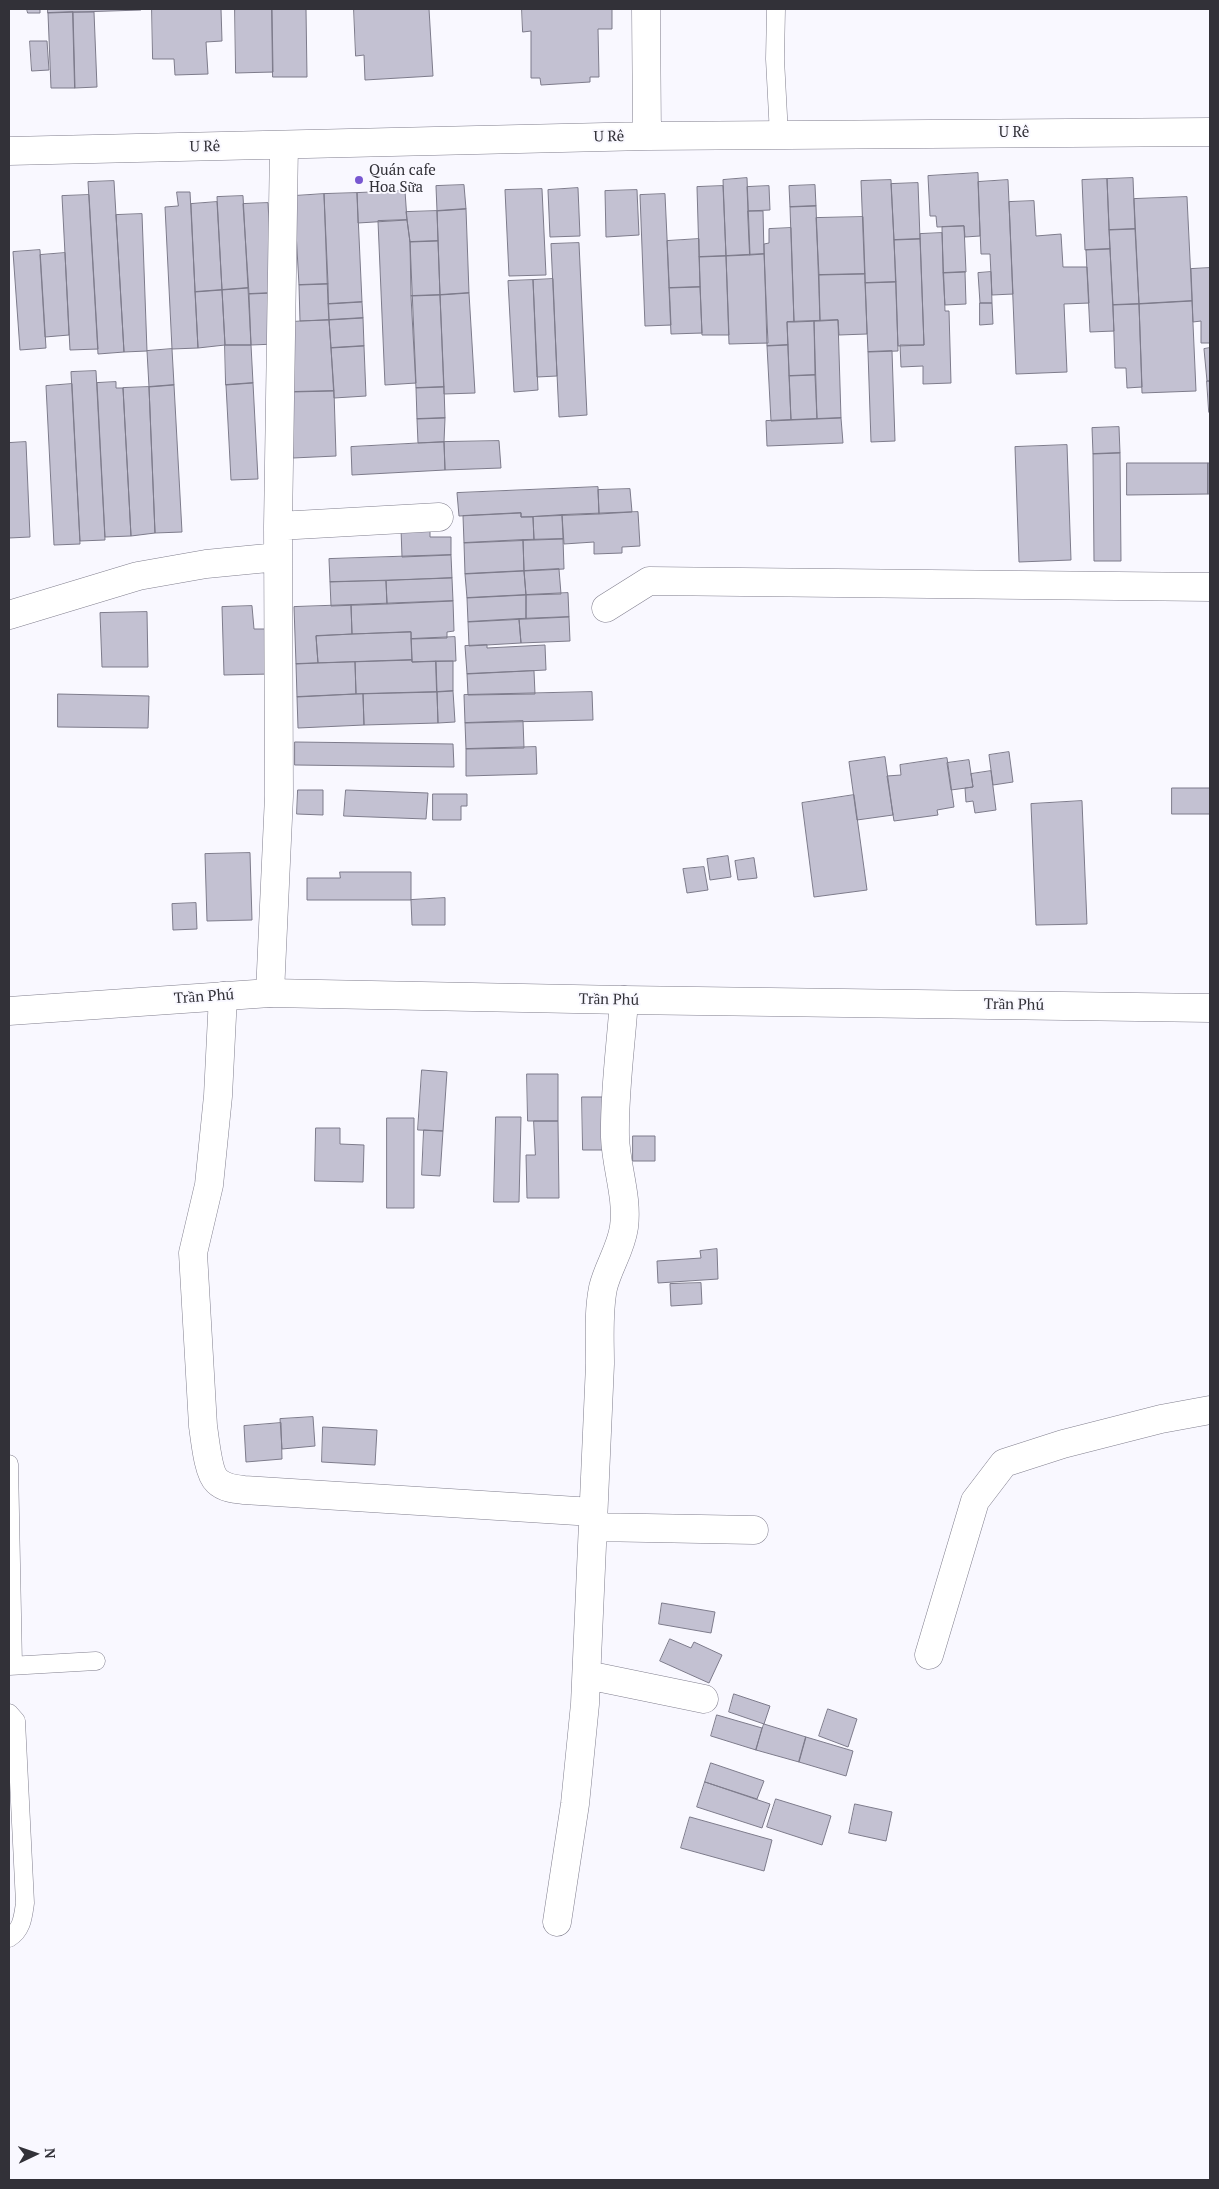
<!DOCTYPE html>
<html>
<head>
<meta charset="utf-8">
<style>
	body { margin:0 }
	#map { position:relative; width:1219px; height:2189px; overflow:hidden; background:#f9f8ff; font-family:"PT Serif",serif }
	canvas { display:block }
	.frame { position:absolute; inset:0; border:10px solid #323138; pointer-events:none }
	.north { position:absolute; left:10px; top:2129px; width:50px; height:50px; -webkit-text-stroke:4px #f9f8ff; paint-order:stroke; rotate:87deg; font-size:14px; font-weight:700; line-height:20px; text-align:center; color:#323138 }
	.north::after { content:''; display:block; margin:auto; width:18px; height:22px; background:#323138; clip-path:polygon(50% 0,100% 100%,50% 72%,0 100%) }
</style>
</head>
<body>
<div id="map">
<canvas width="1219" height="2189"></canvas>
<div class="frame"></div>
<div class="north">N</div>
</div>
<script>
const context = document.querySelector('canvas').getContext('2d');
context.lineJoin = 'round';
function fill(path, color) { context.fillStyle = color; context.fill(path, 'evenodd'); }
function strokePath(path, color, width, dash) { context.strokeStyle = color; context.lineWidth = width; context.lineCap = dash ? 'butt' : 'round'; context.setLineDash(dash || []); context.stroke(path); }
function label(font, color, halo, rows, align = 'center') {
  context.font = font + ' "PT Serif",serif'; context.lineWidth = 4; context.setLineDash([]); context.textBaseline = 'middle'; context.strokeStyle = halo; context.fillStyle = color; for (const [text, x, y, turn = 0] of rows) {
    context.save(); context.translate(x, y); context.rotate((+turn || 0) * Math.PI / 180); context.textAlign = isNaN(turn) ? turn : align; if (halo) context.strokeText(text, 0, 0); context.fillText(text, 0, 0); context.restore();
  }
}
const building = new Path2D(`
	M 27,9 L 40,9 L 40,13 L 28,13 Z
	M 48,9 L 141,9 L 141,10 L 48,13 Z
	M 152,9 L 221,9 L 222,41 L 206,42 L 208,74 L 175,75 L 174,59 L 153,59 Z
	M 235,9 L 272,9 L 273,72 L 236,73 Z
	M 272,9 L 306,9 L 307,77 L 273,77 Z
	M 354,9 L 429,9 L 433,76 L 365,80 L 364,55 L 356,56 Z
	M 522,9 L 612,9 L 612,29 L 598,29 L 599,77 L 590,77 L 590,82 L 541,85 L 540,78 L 531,78 L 531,31 L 523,32 Z
	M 73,12 L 75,88 L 51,88 L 48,13 Z
	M 73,12 L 94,12 L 97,87 L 75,88 Z
	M 30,41 L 47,41 L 49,70 L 32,71 Z
	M 978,173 L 980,236 L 965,237 L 964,226 L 937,227 L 936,216 L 930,216 L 928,176 Z
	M 747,178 L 750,255 L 726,256 L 723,180 Z
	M 1133,178 L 1135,229 L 1109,230 L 1107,179 Z
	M 1107,179 L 1110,249 L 1085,250 L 1082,180 Z
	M 891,180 L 896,282 L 865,283 L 861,181 Z
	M 1008,180 L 1013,294 L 992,295 L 990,254 L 981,254 L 978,182 Z
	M 114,181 L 124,352 L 98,354 L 88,182 Z
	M 918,183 L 920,239 L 894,240 L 891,184 Z
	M 464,185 L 466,209 L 437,211 L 436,186 Z
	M 815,185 L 816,206 L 790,207 L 789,186 Z
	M 723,186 L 726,256 L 699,257 L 697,187 Z
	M 769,186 L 770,210 L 748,211 L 747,187 Z
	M 578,188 L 580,236 L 550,237 L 548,190 Z
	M 542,189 L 546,275 L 509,276 L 505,190 Z
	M 637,190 L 639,235 L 606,237 L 605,191 Z
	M 405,191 L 407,220 L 358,223 L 357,193 Z
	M 177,192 L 190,192 L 198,348 L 172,349 L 165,207 L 178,206 Z
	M 357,193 L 362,302 L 328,304 L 324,194 Z
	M 324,194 L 328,284 L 299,285 L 294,196 Z
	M 665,194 L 671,325 L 645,326 L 640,195 Z
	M 89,195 L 98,349 L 70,350 L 62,196 Z
	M 243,196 L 248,288 L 222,290 L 217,197 Z
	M 1187,197 L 1192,301 L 1139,304 L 1134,199 Z
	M 1034,201 L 1036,236 L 1061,234 L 1063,267 L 1087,267 L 1089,303 L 1064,304 L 1067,372 L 1016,374 L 1009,202 Z
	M 217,202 L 222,290 L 195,292 L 191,204 Z
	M 268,203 L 273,293 L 249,294 L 243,204 Z
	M 816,206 L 820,321 L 794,322 L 790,207 Z
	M 466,209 L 469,293 L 440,295 L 437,211 Z
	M 437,211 L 438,241 L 410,242 L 406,212 Z
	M 748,211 L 763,211 L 764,254 L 750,255 Z
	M 142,214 L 147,351 L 124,352 L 116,215 Z
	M 863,217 L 865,274 L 819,275 L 816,218 Z
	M 407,220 L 410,242 L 416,383 L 385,385 L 378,221 Z
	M 964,226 L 966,272 L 943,273 L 942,227 Z
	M 791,228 L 794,322 L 787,322 L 788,345 L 767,346 L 764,244 L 769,243 L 769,229 Z
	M 1135,229 L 1139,304 L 1113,305 L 1109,230 Z
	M 942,233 L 945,311 L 949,311 L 951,383 L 923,384 L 923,366 L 901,367 L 900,345 L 924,345 L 920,234 Z
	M 699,239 L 700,287 L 669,288 L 667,241 Z
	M 920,239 L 924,345 L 898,346 L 894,240 Z
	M 438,241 L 440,295 L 411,296 L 410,242 Z
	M 579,243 L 587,415 L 559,417 L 551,244 Z
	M 1110,249 L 1114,331 L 1090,332 L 1086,250 Z
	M 40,250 L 46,348 L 20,350 L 13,252 Z
	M 65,253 L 69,335 L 45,337 L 40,255 Z
	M 764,254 L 768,343 L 729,344 L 726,256 Z
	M 726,256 L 729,335 L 702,335 L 699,257 Z
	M 1210,268 L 1210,343 L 1201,343 L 1201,321 L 1193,322 L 1191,269 Z
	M 965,272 L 966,304 L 945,305 L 943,273 Z
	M 991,272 L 992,303 L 980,303 L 978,273 Z
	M 865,274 L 867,334 L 839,335 L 838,320 L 820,321 L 819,275 Z
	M 553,279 L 557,376 L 537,377 L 533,280 Z
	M 533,280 L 538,390 L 514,392 L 508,281 Z
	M 896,282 L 898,351 L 868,352 L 865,283 Z
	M 328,284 L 329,320 L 300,321 L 299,285 Z
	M 700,287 L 702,333 L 671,334 L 669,288 Z
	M 248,288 L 251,345 L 225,345 L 222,290 Z
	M 222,290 L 225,345 L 198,348 L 195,292 Z
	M 273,293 L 276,344 L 251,345 L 249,294 Z
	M 469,293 L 475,393 L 444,394 L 440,295 Z
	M 440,295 L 444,387 L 416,388 L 411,296 Z
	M 1192,301 L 1196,391 L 1142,393 L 1139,304 Z
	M 362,302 L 363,318 L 329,320 L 328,304 Z
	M 980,303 L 992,303 L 993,324 L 980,325 Z
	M 1139,304 L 1142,387 L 1127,388 L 1126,368 L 1115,368 L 1113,305 Z
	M 363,318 L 364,346 L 331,348 L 329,320 Z
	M 329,320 L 334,391 L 291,392 L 290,322 Z
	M 838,320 L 841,418 L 817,419 L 814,321 Z
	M 814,321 L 815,375 L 789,376 L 787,322 Z
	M 225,345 L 251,345 L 253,383 L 226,385 Z
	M 788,345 L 791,420 L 771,421 L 767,346 Z
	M 364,346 L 366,396 L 334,398 L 331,348 Z
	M 1210,348 L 1210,381 L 1207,381 L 1204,349 Z
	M 172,349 L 174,385 L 149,387 L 147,351 Z
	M 892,351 L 895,441 L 871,442 L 868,352 Z
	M 96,371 L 105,540 L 80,541 L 71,372 Z
	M 815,375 L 817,419 L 791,420 L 789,376 Z
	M 1207,381 L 1210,381 L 1210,411 L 1209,412 Z
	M 116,382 L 116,388 L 123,388 L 131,536 L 105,537 L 97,383 Z
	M 253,383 L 258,479 L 231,480 L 226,385 Z
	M 72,384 L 80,544 L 54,545 L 46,386 Z
	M 174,385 L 182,532 L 155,533 L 149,387 Z
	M 149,387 L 155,533 L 131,536 L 123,388 Z
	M 444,387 L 445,418 L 417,419 L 416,388 Z
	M 334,391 L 336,456 L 293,458 L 291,392 Z
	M 445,418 L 444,442 L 418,443 L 417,419 Z
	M 841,418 L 843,443 L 767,446 L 766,421 Z
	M 1119,427 L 1120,453 L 1093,454 L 1092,428 Z
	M 499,441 L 501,468 L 445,470 L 444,442 Z
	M 26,442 L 30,537 L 9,538 L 9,443 Z
	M 444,442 L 445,470 L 352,475 L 351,447 Z
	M 1067,445 L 1071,560 L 1019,562 L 1015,447 Z
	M 1120,453 L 1121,561 L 1094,561 L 1093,454 Z
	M 1127,463 L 1208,463 L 1208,494 L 1127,495 Z
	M 1208,463 L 1210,463 L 1210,494 L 1208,494 Z
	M 598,487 L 599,514 L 521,517 L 521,513 L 459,516 L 457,493 Z
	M 630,489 L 632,512 L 599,514 L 598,490 Z
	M 638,512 L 640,546 L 622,547 L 622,553 L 594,554 L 594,542 L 564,544 L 562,515 Z
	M 521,513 L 521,517 L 533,517 L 534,540 L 464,543 L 463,516 Z
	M 562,515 L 563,539 L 534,540 L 533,517 Z
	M 430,528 L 430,537 L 451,537 L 451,555 L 402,557 L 401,529 Z
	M 563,539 L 564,569 L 524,571 L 523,540 Z
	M 523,540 L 524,571 L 465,574 L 464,543 Z
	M 451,555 L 452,578 L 330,582 L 329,559 Z
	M 559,569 L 561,594 L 526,595 L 524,571 Z
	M 524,571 L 526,595 L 467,598 L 465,574 Z
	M 452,578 L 453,601 L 387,604 L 386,581 Z
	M 386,581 L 387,604 L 331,606 L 330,582 Z
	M 568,593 L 569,617 L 526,619 L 526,595 Z
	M 526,595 L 526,619 L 468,622 L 467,598 Z
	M 453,601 L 454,631 L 447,632 L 447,638 L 411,639 L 411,632 L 352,634 L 351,605 Z
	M 351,605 L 352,634 L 316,636 L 318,663 L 296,664 L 294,607 Z
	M 252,606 L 254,629 L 269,629 L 270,674 L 224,675 L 222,607 Z
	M 147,612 L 148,667 L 102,667 L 100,613 Z
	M 569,617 L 570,641 L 521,643 L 519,619 Z
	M 519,619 L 521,643 L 469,646 L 468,622 Z
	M 411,632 L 412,660 L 318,663 L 316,636 Z
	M 455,637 L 456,661 L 412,662 L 411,639 Z
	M 487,645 L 487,648 L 545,645 L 546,670 L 467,674 L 465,646 Z
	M 412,660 L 412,662 L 436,661 L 437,692 L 356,694 L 355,662 Z
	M 436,661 L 453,661 L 453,691 L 437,692 Z
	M 355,662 L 356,694 L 297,697 L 296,664 Z
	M 534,671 L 535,694 L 468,695 L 467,674 Z
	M 453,691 L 455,722 L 438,723 L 437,692 Z
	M 437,692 L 438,723 L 364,725 L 363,694 Z
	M 592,692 L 593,720 L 465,723 L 464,695 Z
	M 58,694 L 149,696 L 148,728 L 58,727 Z
	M 363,694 L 364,725 L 298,728 L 297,697 Z
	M 523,721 L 524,748 L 466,749 L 465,723 Z
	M 295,742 L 453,744 L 454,767 L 295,765 Z
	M 536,747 L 537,774 L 466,776 L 466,749 Z
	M 1009,752 L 1013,782 L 993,785 L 989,755 Z
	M 885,757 L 893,815 L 857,820 L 849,762 Z
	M 947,758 L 954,807 L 937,810 L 938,815 L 894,821 L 887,776 L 901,775 L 900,765 Z
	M 969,760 L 973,787 L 951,790 L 947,763 Z
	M 991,771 L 996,810 L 975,813 L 973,801 L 966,802 L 965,788 L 973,787 L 971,774 Z
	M 1172,788 L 1210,788 L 1210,814 L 1172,814 Z
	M 298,790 L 323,790 L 323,815 L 297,814 Z
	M 346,790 L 428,793 L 426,819 L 344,816 Z
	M 433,794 L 467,794 L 467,806 L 461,806 L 461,820 L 433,820 Z
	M 854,795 L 867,890 L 814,897 L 802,803 Z
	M 1082,801 L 1087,924 L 1036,925 L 1031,804 Z
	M 250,853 L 252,920 L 207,921 L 205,854 Z
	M 728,856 L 731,877 L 710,880 L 707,859 Z
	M 754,858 L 757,878 L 738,880 L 735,861 Z
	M 704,867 L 708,890 L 687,893 L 683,869 Z
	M 340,872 L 411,872 L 411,900 L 307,900 L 307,878 L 340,878 Z
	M 445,898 L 445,925 L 412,925 L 411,900 Z
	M 196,903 L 197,929 L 173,930 L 172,904 Z
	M 422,1070 L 447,1072 L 443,1131 L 418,1130 Z
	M 527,1074 L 558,1074 L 558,1121 L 528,1121 Z
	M 582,1097 L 604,1097 L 606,1150 L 583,1150 Z
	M 496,1117 L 521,1117 L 519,1202 L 494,1202 Z
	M 387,1118 L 414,1118 L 414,1208 L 387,1208 Z
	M 534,1121 L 558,1121 L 559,1198 L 527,1198 L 526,1155 L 535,1155 Z
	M 316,1128 L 340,1128 L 340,1144 L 364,1145 L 363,1182 L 315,1181 Z
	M 424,1130 L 443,1131 L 440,1176 L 422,1175 Z
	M 633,1136 L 655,1136 L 655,1161 L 633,1161 Z
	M 717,1249 L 718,1279 L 658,1283 L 657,1261 L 701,1258 L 700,1251 Z
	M 701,1283 L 702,1304 L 671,1306 L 670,1284 Z
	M 313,1417 L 315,1446 L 282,1449 L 280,1419 Z
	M 281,1423 L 282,1459 L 246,1462 L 244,1426 Z
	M 323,1427 L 377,1430 L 375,1465 L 322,1462 Z
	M 662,1603 L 715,1612 L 711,1633 L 659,1624 Z
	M 670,1639 L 691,1648 L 694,1642 L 722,1655 L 709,1683 L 660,1661 Z
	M 734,1694 L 770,1706 L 764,1724 L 729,1712 Z
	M 828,1709 L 857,1719 L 848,1747 L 819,1736 Z
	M 717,1715 L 762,1728 L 756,1750 L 711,1736 Z
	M 764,1724 L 806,1737 L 799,1762 L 756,1750 Z
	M 806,1737 L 853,1751 L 846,1776 L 799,1762 Z
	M 711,1763 L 764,1781 L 757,1799 L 705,1782 Z
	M 705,1782 L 770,1804 L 762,1828 L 697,1807 Z
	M 776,1799 L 831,1816 L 822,1845 L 767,1827 Z
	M 855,1804 L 892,1812 L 886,1841 L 849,1833 Z
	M 690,1817 L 772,1840 L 764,1871 L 681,1848 Z`);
fill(building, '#c3c1d2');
strokePath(building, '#7d7b8b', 1);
const lane = new Path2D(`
	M 776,9 L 775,59 L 779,135
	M 9,1464 L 13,1665
	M 9,1666 L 96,1661
	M 9,1713 L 16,1721 L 25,1903 C 23,1917 22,1930 9,1938`);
const street = new Path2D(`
	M 646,9 L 647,136
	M 9,151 L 647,136 L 1210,132
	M 278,526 L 439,517
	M 606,608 L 649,581 L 1210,587
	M 9,615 L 138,576 L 206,564 L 278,557
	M 270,993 L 279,796 L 278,526 L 284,145
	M 223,996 L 218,1096 L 209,1185 L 193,1253 L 203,1426 C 205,1439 208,1473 217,1481 C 224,1488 234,1489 244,1490 L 593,1512
	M 593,1527 L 754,1530
	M 929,1655 L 975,1501 L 1004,1463 L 1063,1444 L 1161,1419 L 1210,1410
	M 587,1675 L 704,1699
	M 557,1922 L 575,1804 L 585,1704 L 600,1364 C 600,1339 598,1313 603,1288 C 608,1267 621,1249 624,1227 C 628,1197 616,1167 615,1137 C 614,1092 621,1045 624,1000`);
const secondary = new Path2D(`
	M 9,1011 L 270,993 L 624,1000 L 1210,1008`);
strokePath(lane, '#817f8e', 19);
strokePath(street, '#817f8e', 29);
strokePath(secondary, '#817f8e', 29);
strokePath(lane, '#fff', 18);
strokePath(street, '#fff', 28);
strokePath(secondary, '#fff', 28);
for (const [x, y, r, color] of [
	[359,180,5,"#7857d1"]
]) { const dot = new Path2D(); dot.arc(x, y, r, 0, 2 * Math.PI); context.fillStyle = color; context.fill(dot); strokePath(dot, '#f9f8ff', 2); }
label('15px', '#323138', '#f9f8ff', [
	["U Rê",1014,133],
	["U Rê",609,137,-1],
	["U Rê",205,147,-1],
	["Trần Phú",204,997,-4],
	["Trần Phú",609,1000,1],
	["Trần Phú",1014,1005,1]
]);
label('15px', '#323138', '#f9f8ff', [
	["Quán cafe",369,171],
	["Hoa Sữa",369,188]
], 'left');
</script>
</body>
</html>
